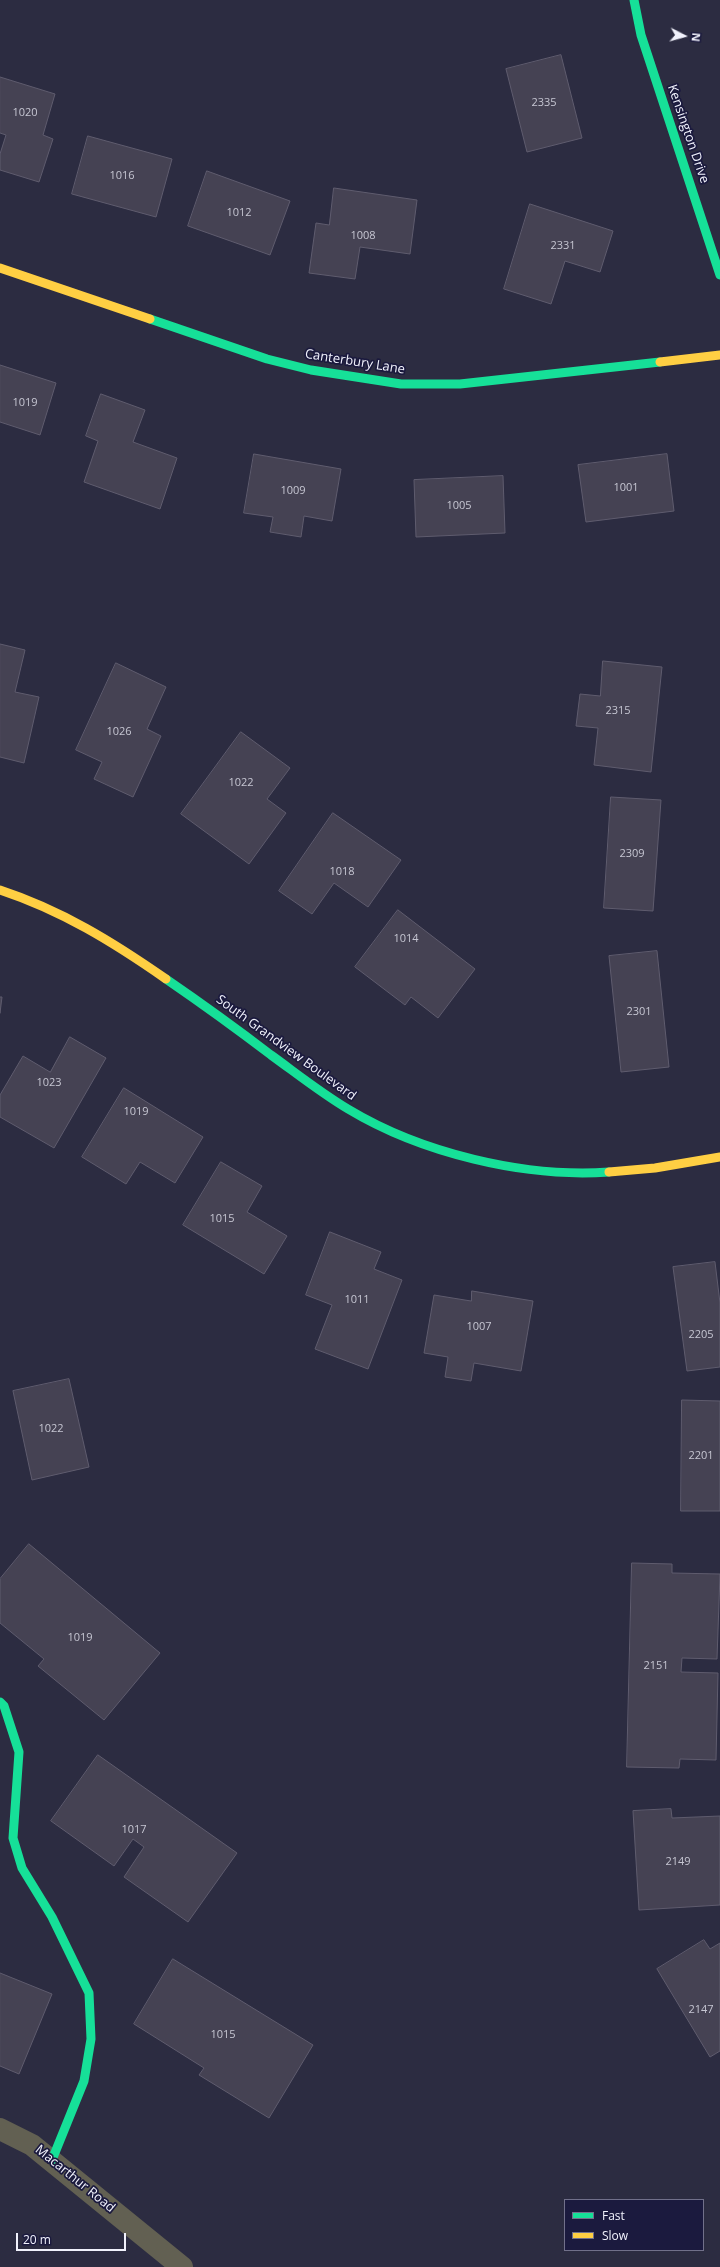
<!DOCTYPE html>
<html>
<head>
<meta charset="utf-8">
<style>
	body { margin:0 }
	#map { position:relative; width:720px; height:2267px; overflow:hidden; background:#2c2c41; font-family:"Open Sans",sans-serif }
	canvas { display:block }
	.legend { position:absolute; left:564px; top:2199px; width:140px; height:52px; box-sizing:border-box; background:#1b1a3e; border:1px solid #71708a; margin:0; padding:5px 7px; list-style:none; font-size:12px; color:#f1f2fc }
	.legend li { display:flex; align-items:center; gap:8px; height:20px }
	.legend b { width:20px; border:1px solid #71708a }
	.north { position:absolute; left:664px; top:16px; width:40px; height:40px; -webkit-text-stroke:3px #1b1a3e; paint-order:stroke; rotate:96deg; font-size:11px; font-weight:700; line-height:16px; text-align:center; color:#f1f2fc }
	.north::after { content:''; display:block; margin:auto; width:14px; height:18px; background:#f1f2fc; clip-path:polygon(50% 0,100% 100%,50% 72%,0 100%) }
	.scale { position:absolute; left:16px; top:2233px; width:110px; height:18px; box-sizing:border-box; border:2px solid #f1f2fc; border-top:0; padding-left:5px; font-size:12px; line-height:14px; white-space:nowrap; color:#f1f2fc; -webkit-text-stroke:3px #1b1a3e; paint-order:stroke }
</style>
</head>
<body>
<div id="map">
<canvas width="720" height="2267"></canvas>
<ul class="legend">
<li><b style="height:5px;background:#16e098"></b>Fast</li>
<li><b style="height:5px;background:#ffcf43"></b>Slow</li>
</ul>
<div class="north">N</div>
<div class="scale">20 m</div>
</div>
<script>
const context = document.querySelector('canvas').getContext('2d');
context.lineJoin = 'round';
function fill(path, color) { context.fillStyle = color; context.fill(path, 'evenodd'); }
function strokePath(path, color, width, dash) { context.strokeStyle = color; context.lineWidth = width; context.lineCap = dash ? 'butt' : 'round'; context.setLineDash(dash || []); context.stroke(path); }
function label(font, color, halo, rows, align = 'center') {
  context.font = font + ' "Open Sans",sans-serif'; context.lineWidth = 3.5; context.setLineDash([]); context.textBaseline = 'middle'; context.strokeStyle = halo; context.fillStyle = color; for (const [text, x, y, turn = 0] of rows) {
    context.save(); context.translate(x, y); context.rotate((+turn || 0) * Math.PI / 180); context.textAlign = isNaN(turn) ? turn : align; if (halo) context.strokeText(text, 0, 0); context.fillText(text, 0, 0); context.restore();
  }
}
const building = new Path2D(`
	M 561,55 L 582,138 L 527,152 L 506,69 Z
	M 0,77 L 55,94 L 43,135 L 53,139 L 39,182 L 0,170 L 0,154 L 6,135 L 0,133 Z
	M 88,136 L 172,159 L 156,217 L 72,194 Z
	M 207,171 L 290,201 L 270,255 L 188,226 Z
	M 334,188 L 417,200 L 410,254 L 360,247 L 355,279 L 309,273 L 316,223 L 329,225 Z
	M 530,204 L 613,231 L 600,272 L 565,261 L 551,304 L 504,289 Z
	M 0,365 L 56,383 L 40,435 L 0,422 Z
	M 101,394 L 145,410 L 133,442 L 177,458 L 160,509 L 84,482 L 98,441 L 86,436 Z
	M 254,454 L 341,469 L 332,521 L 304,516 L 301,537 L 270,532 L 273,517 L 244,513 Z
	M 667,454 L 674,511 L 586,522 L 578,465 Z
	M 503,476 L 505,533 L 416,537 L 414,480 Z
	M 0,644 L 25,650 L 15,692 L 39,697 L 24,763 L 0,757 Z
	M 603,661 L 662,667 L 651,772 L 594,765 L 598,728 L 576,726 L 580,694 L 600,696 Z
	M 116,663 L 166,687 L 147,729 L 161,736 L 133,797 L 94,779 L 102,762 L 76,750 Z
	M 241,732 L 290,768 L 267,799 L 286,813 L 249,864 L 181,814 Z
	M 611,797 L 661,800 L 653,911 L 604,908 Z
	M 333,813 L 401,860 L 368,907 L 334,883 L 312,914 L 279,891 Z
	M 398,910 L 475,969 L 438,1018 L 411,997 L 405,1005 L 355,967 Z
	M 657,951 L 669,1067 L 621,1072 L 609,956 Z
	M 0,997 L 2,997 L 0,1013 Z
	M 70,1037 L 106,1058 L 54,1148 L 0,1117 L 0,1095 L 23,1056 L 50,1072 Z
	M 124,1088 L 203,1137 L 175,1183 L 140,1162 L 126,1184 L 82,1157 Z
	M 221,1162 L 262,1186 L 247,1212 L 287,1236 L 264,1274 L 183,1225 Z
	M 330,1232 L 381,1252 L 374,1269 L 402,1280 L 368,1369 L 315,1349 L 332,1305 L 306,1295 Z
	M 715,1262 L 720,1303 L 720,1367 L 687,1371 L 673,1267 Z
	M 472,1291 L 533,1301 L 521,1371 L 474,1363 L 471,1381 L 445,1377 L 448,1357 L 424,1353 L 434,1295 L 471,1301 Z
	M 69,1379 L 89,1467 L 32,1480 L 13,1391 Z
	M 682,1400 L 720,1401 L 720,1511 L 681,1511 Z
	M 29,1544 L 160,1653 L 104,1720 L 38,1666 L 44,1659 L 0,1623 L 0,1579 Z
	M 632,1563 L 672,1564 L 672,1573 L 720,1574 L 717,1659 L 682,1658 L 681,1672 L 718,1673 L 716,1760 L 680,1759 L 679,1768 L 627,1767 Z
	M 98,1755 L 237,1853 L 188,1922 L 124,1877 L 144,1847 L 133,1839 L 114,1866 L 51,1821 Z
	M 671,1809 L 672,1818 L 720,1816 L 720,1905 L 639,1910 L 633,1811 Z
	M 704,1940 L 710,1949 L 720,1943 L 720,2051 L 710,2057 L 657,1969 Z
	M 173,1959 L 313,2045 L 269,2118 L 199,2075 L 204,2068 L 134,2024 Z
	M 0,1973 L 52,1994 L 19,2074 L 0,2066 Z`);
fill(building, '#454253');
strokePath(building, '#5f5c6e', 1);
strokePath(new Path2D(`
	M 0,2129 L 32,2145 L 182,2267`), '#626052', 22);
strokePath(new Path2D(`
	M 634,0 L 641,35 L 720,275
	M 150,319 L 267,359 L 311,370 L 401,384 L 460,384 L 660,362
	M 166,979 C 201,1003 237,1029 271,1055 C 296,1073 321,1093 348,1109 C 421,1153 524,1178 609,1172
	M 0,1702 L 4,1706 L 19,1752 L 13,1838 L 22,1868 L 52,1917 L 89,1993 L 91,2039 L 84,2081 L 52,2160`), '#16e098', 9);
strokePath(new Path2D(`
	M 0,268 L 150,319
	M 660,362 L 720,355
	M 0,890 C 61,910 113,942 166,979
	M 609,1172 L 655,1168 L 720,1157`), '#ffcf43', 9);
label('11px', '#c6c6d2', null, [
	["2335",544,103],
	["1020",25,113],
	["1016",122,176],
	["1012",239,213],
	["1008",363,236],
	["2331",563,246],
	["1019",25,403],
	["1001",626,488],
	["1009",293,491],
	["1005",459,506],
	["2315",618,711],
	["1026",119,732],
	["1022",241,783],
	["2309",632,854],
	["1018",342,872],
	["1014",406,939],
	["2301",639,1012],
	["1023",49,1083],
	["1019",136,1112],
	["1015",222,1219],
	["1011",357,1300],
	["1007",479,1327],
	["2205",701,1335],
	["1022",51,1429],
	["2201",701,1456],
	["1019",80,1638],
	["2151",656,1666],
	["1017",134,1830],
	["2149",678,1862],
	["2147",701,2010],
	["1015",223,2035]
]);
label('13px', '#f1f2fc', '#1b1a3e', [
	["Kensington Drive",688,134,71],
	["Canterbury Lane",355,362,9],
	["South Grandview Boulevard",286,1048,36],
	["Macarthur Road",75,2179,39]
]);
</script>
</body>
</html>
